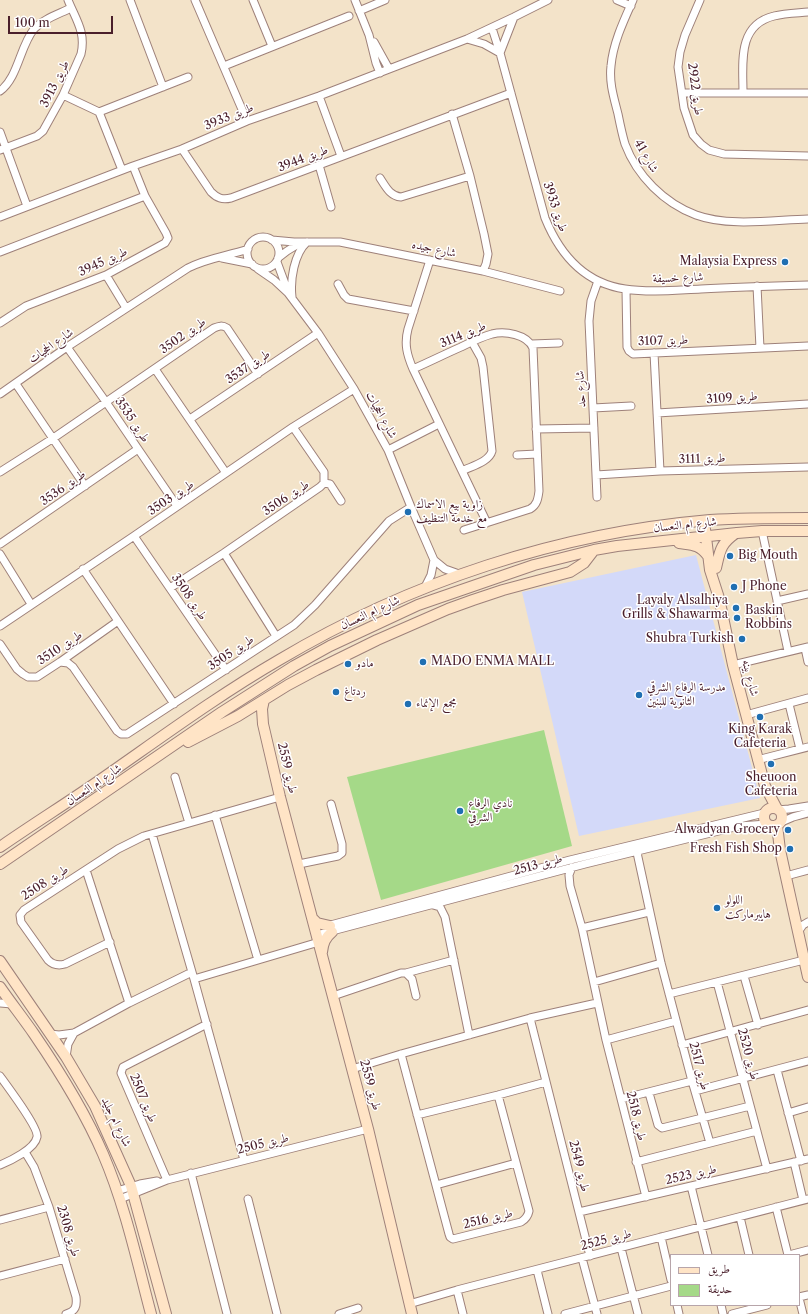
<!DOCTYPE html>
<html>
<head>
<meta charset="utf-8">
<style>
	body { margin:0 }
	#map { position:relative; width:808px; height:1314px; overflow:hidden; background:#f3e3c9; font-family:"Libre Caslon Text",Amiri,serif }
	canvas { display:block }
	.legend { position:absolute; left:670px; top:1254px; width:130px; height:52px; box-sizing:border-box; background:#fff; border:1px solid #b7a5aa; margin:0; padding:5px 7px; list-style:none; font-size:12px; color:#4a1f2b }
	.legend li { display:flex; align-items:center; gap:8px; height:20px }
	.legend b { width:20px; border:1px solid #b7a5aa }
	.scale { position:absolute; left:8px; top:16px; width:105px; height:18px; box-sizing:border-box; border:2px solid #4a1f2b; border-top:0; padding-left:5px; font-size:12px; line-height:14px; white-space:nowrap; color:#4a1f2b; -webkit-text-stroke:3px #fff; paint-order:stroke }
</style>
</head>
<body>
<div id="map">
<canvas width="808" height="1314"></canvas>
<ul class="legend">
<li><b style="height:5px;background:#ffe4c6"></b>طريق</li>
<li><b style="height:11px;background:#a5d988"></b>حديقة</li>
</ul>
<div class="scale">100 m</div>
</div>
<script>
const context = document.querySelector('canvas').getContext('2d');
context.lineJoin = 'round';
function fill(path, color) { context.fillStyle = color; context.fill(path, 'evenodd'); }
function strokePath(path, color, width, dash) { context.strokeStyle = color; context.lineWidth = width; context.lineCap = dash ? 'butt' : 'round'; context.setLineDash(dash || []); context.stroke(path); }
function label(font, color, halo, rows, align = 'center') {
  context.font = font + ' "Libre Caslon Text",Amiri,serif'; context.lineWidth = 3; context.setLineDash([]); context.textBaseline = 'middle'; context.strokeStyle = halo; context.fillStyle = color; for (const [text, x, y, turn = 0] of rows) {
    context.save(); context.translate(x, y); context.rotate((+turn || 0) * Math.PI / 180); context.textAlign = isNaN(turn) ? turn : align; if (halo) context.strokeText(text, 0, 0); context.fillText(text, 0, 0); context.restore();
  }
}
fill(new Path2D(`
	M 696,555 L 760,798 L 579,836 L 522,592 Z`), '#d3d9f9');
fill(new Path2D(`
	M 544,730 L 572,846 L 381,900 L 347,777 Z`), '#a5d988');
const street = new Path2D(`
	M 130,0 L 163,87
	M 195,0 L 247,121
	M 253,0 L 272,46
	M 355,0 L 369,35 L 376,63 L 380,73
	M 617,0 L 631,6
	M 633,0 C 624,20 613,43 611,66 C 609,83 614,98 618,114 C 620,124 622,134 625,144 C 637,176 664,203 696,215 C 729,227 773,220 808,219
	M 700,0 L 685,35 L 680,52 L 678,67 L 684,108 L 693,135 L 701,144 L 709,150 L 724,154 L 808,156
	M 359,11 L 385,0
	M 492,28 L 500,53 L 545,218 C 560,255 584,283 625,289 C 650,293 677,290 701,289 C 737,287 772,286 808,285
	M 467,39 L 484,44 L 500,53 L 514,17
	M 374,42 L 389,69
	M 224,66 L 349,16
	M 0,91 C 18,78 20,46 34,29 C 43,19 59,14 71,8
	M 682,93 L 808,93
	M 743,93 C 743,63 737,25 774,16 C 785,13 797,13 808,12
	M 63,95 L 99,112 L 122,170
	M 319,96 L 341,156
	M 99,112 L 188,77
	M 452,114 L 470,176 L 484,234 L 488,254 L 486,264 L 483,271
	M 0,132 L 27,206
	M 182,149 L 211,192 C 217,198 222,200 231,198 L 511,93
	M 0,150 L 37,136 L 43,131 L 63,95 L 81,54 C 86,32 76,20 68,0
	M 319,165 L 331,207
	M 380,178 C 386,187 390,196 401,197 L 470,176
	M 0,217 L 133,166 L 182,149 L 247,121 L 319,96 L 467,39 L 514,17 L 548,0
	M247 253a16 16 0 1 1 32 0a16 16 0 1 1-32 0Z
	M 272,240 L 294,242 L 340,242 L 483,271 L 560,291
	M 0,252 L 145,196
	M 222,258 L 252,264
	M 278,258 L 287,251 L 300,243
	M 430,260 L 408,329 C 404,344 407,355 413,369 L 487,523
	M 277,262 L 287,289
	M 258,269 L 274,280 L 288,293 L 318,333 L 354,389 L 388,450 L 411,507 L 434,560 L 445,569 L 459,574
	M 106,275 L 126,308
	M 338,284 L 344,295 L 348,299 L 414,311
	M 757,286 L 760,348
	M 626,290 L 627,347 L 629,351 L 633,354 L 808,346
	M 292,297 C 290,280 294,254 307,242
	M 0,323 L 26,306 L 106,275 L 165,243 L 168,238 L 166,233 L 145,196 L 133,166
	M 532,344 L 559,343
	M 67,347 L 106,402 L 177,506
	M 654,353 L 660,471
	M 155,369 L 226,473
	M 413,369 C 429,362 445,354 461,347 C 471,342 481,337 492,334 C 505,331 527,334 533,348 L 539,491 C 538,499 537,505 530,509 L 464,530
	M 16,384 L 85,486
	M 0,394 L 67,347 L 188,268 C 207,258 228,256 248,249
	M 593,408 L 631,406
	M 657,413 L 808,404
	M 190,419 L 318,333
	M 536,429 L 594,428
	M 388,450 L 439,424
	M 517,455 L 537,454
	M 462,471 C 472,466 489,462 492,451 L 483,367 L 481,358 L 472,342
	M 0,472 L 52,439 L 214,328 C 219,326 222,325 227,328 L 258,374
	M 596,475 L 660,471 L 808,467
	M 324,483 L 330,484 L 341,501
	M 597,497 L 589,321 L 591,301 L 598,281
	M 762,531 L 788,651
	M 134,536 L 226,670
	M 0,544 L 138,449
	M 224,553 L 276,636
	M 0,554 L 31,604
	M 83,569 L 174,704
	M 425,587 L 431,575 L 434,560
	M 170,588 L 224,553 L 320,487 L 324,483 L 324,472 L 293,427
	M 777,601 L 808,594
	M 0,626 L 134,536 L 293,427 L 354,389
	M 0,644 L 17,669 L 23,674 L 28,677 L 37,677 L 60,662 L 118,621
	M 805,648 L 808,662
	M 60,662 L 68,663 L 73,667 L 117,731 L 121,734 L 127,734 L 294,625 L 315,605 L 389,521 L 411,507
	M 733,665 L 808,647
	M 789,704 L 800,749
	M 746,715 L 808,698
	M 757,760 L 808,747
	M 175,777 L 189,823
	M 777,810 L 789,809 L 808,806
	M 215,815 L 258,960
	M 779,823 L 793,817 L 808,813
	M 152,834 L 194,979 L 244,1160
	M 636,848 L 661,963 L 692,1081 L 710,1143
	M 299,864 L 338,856 L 342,853 L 342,844 L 331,804
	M 572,867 L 569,875 L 570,886 L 582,928 L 606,1040 L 646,1197
	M 86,870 L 129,1003
	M 786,876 L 808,870
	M 433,905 L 440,907 L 445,917 L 469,1035
	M 327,926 L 570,860 L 764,813
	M 582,928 L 649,912
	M 798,932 L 803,925 L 808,922
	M 317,935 L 585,864 L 739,826 L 767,824
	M 110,942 L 65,964 C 58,966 53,965 48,960 L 21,922 L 20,915 L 24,910 L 118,849 L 144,836 L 280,797
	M 406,973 L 454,960
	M 744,976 L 758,1025
	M 194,979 L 319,942
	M 594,982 L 661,963
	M 717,982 L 767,1169
	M 669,994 L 804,960
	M 333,996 L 401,973 L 406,973 L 412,979 L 416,996
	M 0,1003 L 12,1004
	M 530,1018 L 590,1256
	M 50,1034 L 59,1035 L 74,1033 L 129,1003 L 192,972
	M 606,1040 L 676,1021
	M 682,1045 L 808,1010
	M 401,1054 L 449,1234 L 450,1237 L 453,1239 L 521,1222 C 526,1219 528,1216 529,1211 L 498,1095
	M 66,1057 L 68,1044 L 74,1033
	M 352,1069 L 401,1054 L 530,1018 L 597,1003
	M 777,1070 L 801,1161
	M 0,1076 C 7,1086 39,1128 37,1137 C 35,1149 10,1161 0,1165
	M 695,1091 L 808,1061
	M 649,1093 L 658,1125 L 662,1128 L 750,1106
	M 621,1099 L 692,1081
	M 788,1113 L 808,1107
	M 417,1115 L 498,1095 L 546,1082
	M 25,1152 L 34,1167 L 49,1207 L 76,1297 C 77,1306 76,1311 66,1314
	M 636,1162 L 757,1131
	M 794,1162 L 803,1200
	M 191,1173 L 227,1314
	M 167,1180 L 121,1073 L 123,1067 L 207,1024
	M 436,1185 L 516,1163
	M 691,1186 L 708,1255
	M 117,1191 L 140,1184 L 157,1181
	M 120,1199 L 167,1180 L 368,1129
	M 248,1199 L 277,1314
	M 776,1207 L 788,1255
	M 579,1212 L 808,1159
	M 740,1217 L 749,1255
	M 0,1220 L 49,1207
	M 661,1237 L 671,1280
	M 621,1248 L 638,1314
	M 789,1255 L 808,1250
	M 582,1258 L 597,1314
	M 537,1270 L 548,1314
	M 0,1276 L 65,1259
	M 457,1290 L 463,1314
	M 799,1297 L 808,1295
	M 799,1298 L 803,1314
	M 409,1304 L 457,1290 L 808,1199
	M 677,1305 L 679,1314
	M 721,1305 L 723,1314
	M 339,1314 L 358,1308
	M 565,1314 L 671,1286
	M 732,1314 L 767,1305`);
const secondary = new Path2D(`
	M 705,529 L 710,570 L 719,598 L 733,665 L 765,786 L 777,809
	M 679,543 C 692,545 699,544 708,556
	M 716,568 C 720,551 720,544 736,533
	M 264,700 L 262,709 L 263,724 L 280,797 L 368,1129 L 412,1314
	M 188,742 L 238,716 L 288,685 L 316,670 L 377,640 L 448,609 L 473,600 L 503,590 L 570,572 L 584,563 L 594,550
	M764 817a9 9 0 1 1 18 0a9 9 0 1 1-18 0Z
	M 777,825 L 780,850 L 808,977
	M 0,847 C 33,824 67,803 100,780 C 159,739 217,696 279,660 C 410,582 558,533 710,520 C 742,518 775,518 808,518
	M 0,864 L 222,712 L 294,666 L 330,646 L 418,605 L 534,565 L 594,550 L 617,546 L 737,533 L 762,531 L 808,531
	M 313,919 L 317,923 L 330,926
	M 322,952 C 323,943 325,938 332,932
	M 0,961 L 66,1057 L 95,1106 L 131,1186 L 166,1314
	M 0,987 C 11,1003 23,1018 34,1034 C 60,1072 85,1112 103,1154 C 125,1205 137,1261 151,1314`);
strokePath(street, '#9e817a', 9);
strokePath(secondary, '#9e817a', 12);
strokePath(street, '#fff', 7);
strokePath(secondary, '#ffe4c6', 10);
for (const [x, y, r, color] of [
	[785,262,4,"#1f6fb2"],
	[408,512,4,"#1f6fb2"],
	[730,556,4,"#1f6fb2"],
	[734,587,4,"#1f6fb2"],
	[736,608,4,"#1f6fb2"],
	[737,618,4,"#1f6fb2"],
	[742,639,4,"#1f6fb2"],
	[423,662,4,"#1f6fb2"],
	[348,664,4,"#1f6fb2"],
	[336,692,4,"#1f6fb2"],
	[639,695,4,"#1f6fb2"],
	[408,704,4,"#1f6fb2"],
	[760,717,4,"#1f6fb2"],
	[771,764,4,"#1f6fb2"],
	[460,811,4,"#1f6fb2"],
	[788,830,4,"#1f6fb2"],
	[790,849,4,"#1f6fb2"],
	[717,908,4,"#1f6fb2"]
]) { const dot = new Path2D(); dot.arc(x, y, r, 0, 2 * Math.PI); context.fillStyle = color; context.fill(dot); strokePath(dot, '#fff', 1.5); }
label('12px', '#4a1f2b', '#fff', [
	["طريق 3913",55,84,-64],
	["طريق 2922",695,89,82],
	["طريق 3933",229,117,-22],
	["شارع 41",646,156,60],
	["طريق 3944",303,159,-21],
	["طريق 3933",555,207,71],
	["شارع جيده",434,249,12],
	["طريق 3945",103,262,-25],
	["شارع خسيفة",678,278,-2],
	["طريق 3114",463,335,-23],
	["طريق 3502",183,336,-35],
	["طريق 3107",663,341,-2],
	["شارع الحجيات",51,346,-35],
	["طريق 3537",248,367,-34],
	["شارع حد",581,389,-93],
	["طريق 3109",732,398,-4],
	["شارع الحجيات",381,415,61],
	["طريق 3535",132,420,56],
	["طريق 3111",702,459,-2],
	["طريق 3536",63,488,-35],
	["طريق 3503",171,498,-34],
	["طريق 3506",286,498,-34],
	["شارع ام النعسان",685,525,-6],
	["طريق 3508",189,597,56],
	["شارع ام النعسان",370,613,-25],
	["طريق 3510",60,648,-34],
	["طريق 3505",231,653,-34],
	["شارع بينه",750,678,76],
	["طريق 2559",287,768,77],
	["شارع ام النعسان",94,785,-34],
	["طريق 2513",538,865,-15],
	["طريق 2508",45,883,-33],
	["طريق 2520",748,1054,75],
	["طريق 2517",699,1066,75],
	["طريق 2559",370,1085,75],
	["طريق 2507",143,1098,67],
	["طريق 2518",636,1116,76],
	["شارع ام جليد",116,1122,64],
	["طريق 2505",263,1144,-14],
	["طريق 2549",579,1166,76],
	["طريق 2523",691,1175,-13],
	["طريق 2516",488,1219,-14],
	["طريق 2308",68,1231,73],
	["طريق 2525",606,1240,-15]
]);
label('12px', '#4a1f2b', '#fff', [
	["Malaysia Express",777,262,"right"],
	["زاوية بيع الاسماك",416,505],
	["مع خدمة التنظيف",416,519],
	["Big Mouth",738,556],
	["J Phone",742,587],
	["Layaly Alsalhiya",728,601,"right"],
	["Grills & Shawarma",728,615,"right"],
	["Baskin",745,611],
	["Robbins",745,625],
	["Shubra Turkish",734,639,"right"],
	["MADO ENMA MALL",431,662],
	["مادو",356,664],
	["مدرسة الرفاع الشرقي",647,688],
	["الثانوية للبنين",647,702],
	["ردتاغ",344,692],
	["مجمع الإنماء",416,704],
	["King Karak",760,730,"center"],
	["Cafeteria",760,744,"center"],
	["Sheuoon",771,778,"center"],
	["Cafeteria",771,792,"center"],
	["نادي الرفاع",468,804],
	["الشرقي",468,818],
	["Alwadyan Grocery",780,830,"right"],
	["Fresh Fish Shop",782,849,"right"],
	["اللولو",725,901],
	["هايبرماركت",725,915]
], 'left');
</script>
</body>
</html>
